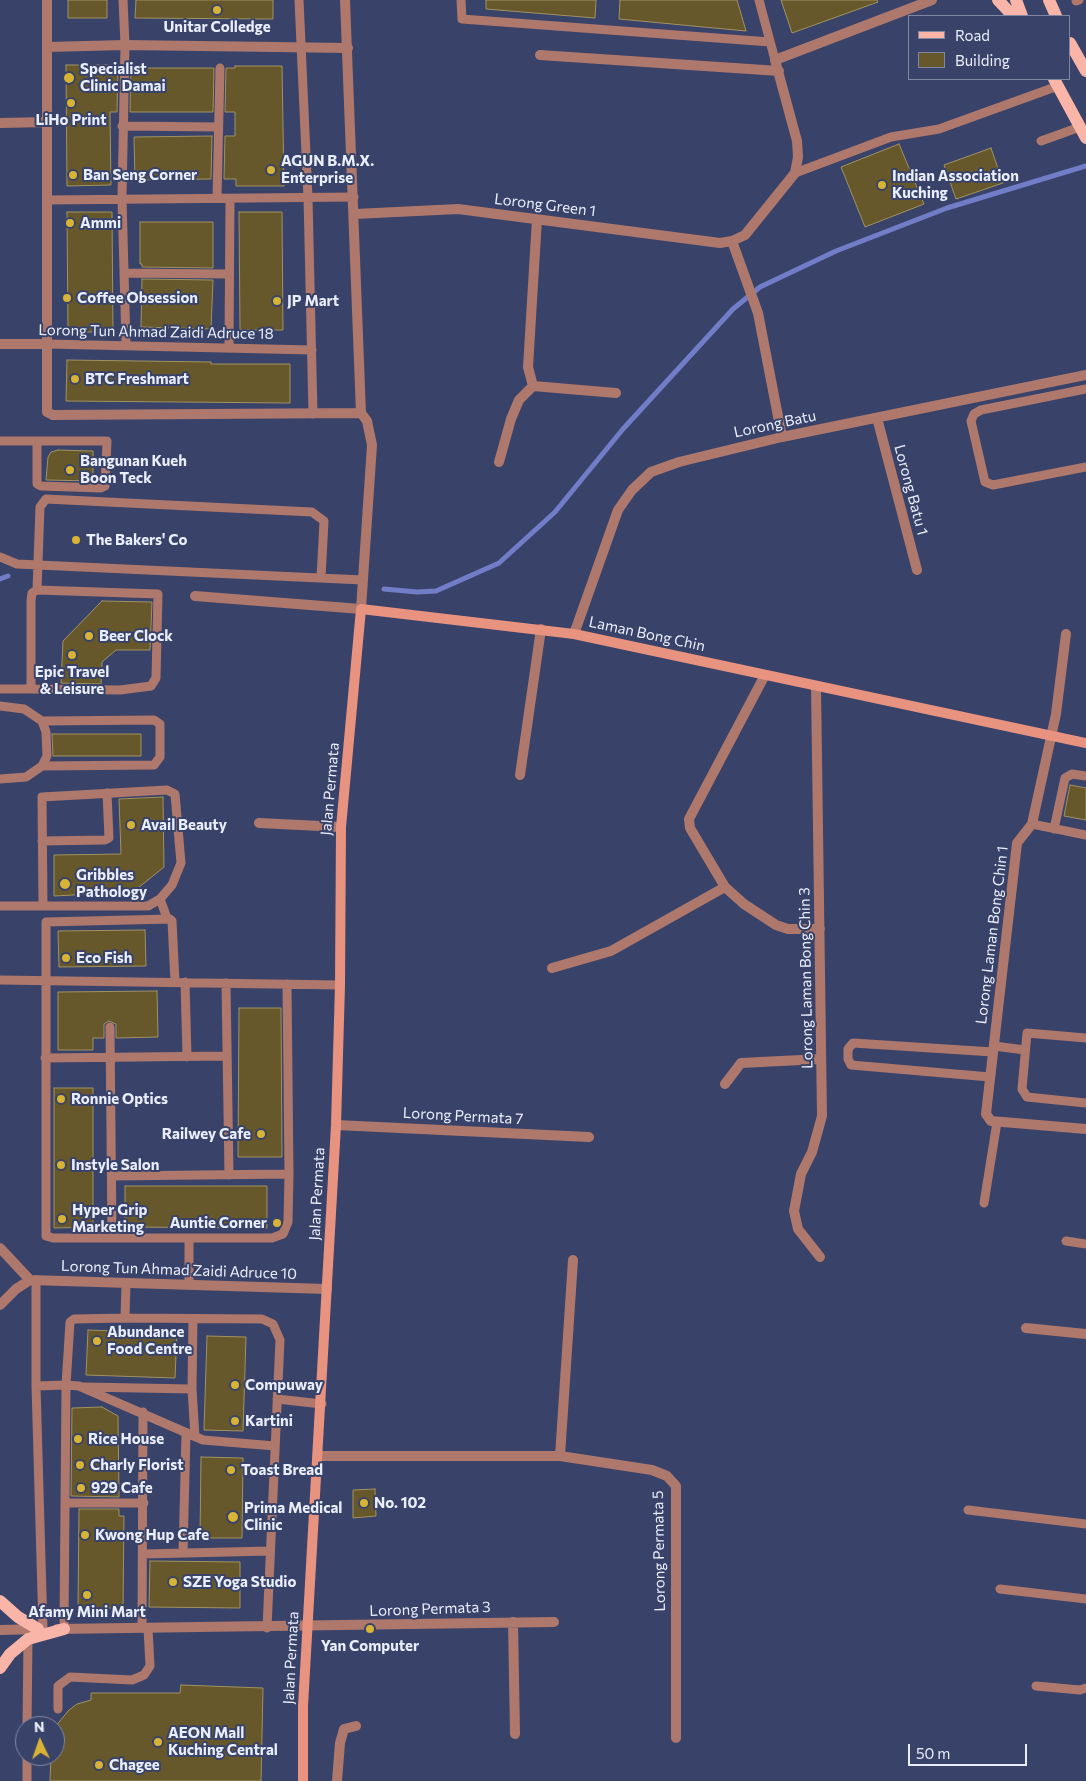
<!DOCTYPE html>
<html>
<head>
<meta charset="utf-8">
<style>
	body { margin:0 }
	#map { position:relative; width:1086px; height:1781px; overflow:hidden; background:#394269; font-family:Commissioner,sans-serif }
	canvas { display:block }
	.legend { position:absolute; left:908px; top:15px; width:162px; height:65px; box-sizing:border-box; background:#394269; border:1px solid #7f87a4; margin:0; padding:6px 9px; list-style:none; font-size:15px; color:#e9eefc }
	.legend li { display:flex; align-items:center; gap:10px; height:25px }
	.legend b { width:25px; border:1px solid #7f87a4 }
	.north { position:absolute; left:15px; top:1716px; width:50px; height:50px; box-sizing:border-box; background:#394269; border:1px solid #7f87a4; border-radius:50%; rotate:357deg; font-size:14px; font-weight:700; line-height:20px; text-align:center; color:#e9eefc }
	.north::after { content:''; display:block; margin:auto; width:18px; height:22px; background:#d8b434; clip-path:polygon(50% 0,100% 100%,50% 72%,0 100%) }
	.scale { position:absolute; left:908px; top:1744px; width:119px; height:22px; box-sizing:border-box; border:2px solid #e9eefc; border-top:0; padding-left:6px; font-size:15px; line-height:18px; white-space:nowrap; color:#e9eefc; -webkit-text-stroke:4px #394269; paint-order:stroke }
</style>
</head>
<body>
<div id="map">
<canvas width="1086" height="1781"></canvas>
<ul class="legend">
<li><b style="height:6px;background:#f9b5a7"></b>Road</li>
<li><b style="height:14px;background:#66582a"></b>Building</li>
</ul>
<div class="north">N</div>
<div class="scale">50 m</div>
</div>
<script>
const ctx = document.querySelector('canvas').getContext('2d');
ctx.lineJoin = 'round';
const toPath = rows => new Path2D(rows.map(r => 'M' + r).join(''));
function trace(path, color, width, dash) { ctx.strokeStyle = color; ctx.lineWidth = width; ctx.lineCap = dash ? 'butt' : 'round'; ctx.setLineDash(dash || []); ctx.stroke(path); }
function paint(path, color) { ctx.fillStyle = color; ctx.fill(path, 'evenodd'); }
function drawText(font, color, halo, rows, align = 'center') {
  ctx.font = font + ' Commissioner,sans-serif'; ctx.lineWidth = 4; ctx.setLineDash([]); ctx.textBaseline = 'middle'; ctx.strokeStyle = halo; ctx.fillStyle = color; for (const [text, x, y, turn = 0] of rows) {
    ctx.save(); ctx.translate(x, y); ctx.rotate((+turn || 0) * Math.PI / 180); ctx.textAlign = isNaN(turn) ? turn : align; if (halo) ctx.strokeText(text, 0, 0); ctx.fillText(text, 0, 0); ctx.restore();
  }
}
trace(toPath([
	[0,579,8,576],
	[384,589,417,592,436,591,499,563,555,512,623,429,733,309,760,287,836,251,947,208,1086,166]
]), '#727dc8', 5);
const building = toPath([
	[68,0,107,0,107,18,68,18,68,0],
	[136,0,273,0,273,19,135,18,136,0],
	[486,0,596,0,595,18,486,9,486,0],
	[620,0,737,0,746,31,619,19,620,0],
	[781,0,877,0,878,2,792,33,781,0],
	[66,65,109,65,109,68,118,68,117,112,110,112,111,185,67,186,66,65],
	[235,66,282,66,284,186,236,186,236,179,224,179,225,136,235,136,235,112,225,112,226,68,235,68,235,66],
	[131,68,214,68,213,112,130,112,131,68],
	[212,136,211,179,135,180,134,137,212,136],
	[899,144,924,204,865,227,841,167,899,144],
	[991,148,1003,183,956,199,944,165,991,148],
	[67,212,112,212,113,332,68,332,67,212],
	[239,212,282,212,283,330,240,330,239,212],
	[140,222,213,222,213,268,142,267,142,264,140,264,140,222],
	[142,279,213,280,211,329,141,327,142,279],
	[67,360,211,362,211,364,290,364,290,403,66,401,67,360],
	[58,450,93,451,93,481,46,480,48,457,51,452,58,450],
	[102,601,152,602,150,650,116,650,102,662,101,684,61,683,63,641,102,601],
	[52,734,141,734,141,756,53,756,52,734],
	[1070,785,1086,788,1086,820,1064,816,1070,785],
	[163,797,164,867,133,892,54,896,54,855,121,854,119,799,163,797],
	[145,930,146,966,59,967,58,931,145,930],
	[157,991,158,1037,116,1038,116,1024,109,1021,104,1024,104,1038,93,1038,93,1050,58,1050,58,992,157,991],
	[239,1008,281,1008,282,1157,238,1157,239,1008],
	[54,1088,93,1088,93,1227,54,1228,54,1088],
	[125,1186,267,1186,267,1228,125,1227,125,1186],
	[88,1330,177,1333,175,1378,86,1375,88,1330],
	[207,1336,246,1337,243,1431,204,1430,207,1336],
	[102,1407,118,1416,119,1497,71,1496,72,1408,102,1407],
	[201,1457,243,1458,242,1538,200,1538,201,1457],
	[375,1489,376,1516,353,1518,353,1490,375,1489],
	[79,1509,119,1509,119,1516,124,1516,123,1608,78,1608,79,1509],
	[150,1561,240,1562,240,1608,149,1607,150,1561],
	[181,1685,263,1688,261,1781,50,1781,51,1756,55,1756,55,1727,69,1710,77,1704,91,1700,91,1693,180,1693,181,1685]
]);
paint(building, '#66582a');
trace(building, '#a19262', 1);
trace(toPath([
	[123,0,125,45,122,198,126,344],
	[299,0,308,198,313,414],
	[461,0,462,19,770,42],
	[759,0,775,60],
	[1076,1,1079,0],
	[122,126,218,127],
	[1041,141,1080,127],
	[795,173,891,137,939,129,1058,86],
	[217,198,220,68],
	[47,200,354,197],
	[124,273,228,274],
	[47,344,312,350],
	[229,348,230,199],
	[1086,389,981,410,974,414,971,421,985,482,993,485,1086,467],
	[0,441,107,441,105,486,101,488,41,486,37,484,37,442],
	[0,557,17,564,363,580],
	[37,590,158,594,156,678,151,686,120,690,31,689,31,601,32,593,37,590],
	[37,590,40,507,46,499,312,512,324,521,321,578],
	[0,689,31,689],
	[0,706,24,709,42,721,46,732,47,756,42,766,26,777,0,779],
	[42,721,154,720,160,724,160,757,154,765,42,766],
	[1032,824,1086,835],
	[1054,829,1065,778,1072,774,1086,776],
	[42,841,105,840,109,838,107,793],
	[160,899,167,918],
	[0,906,148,906,160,899,172,885,181,863,175,794,167,790,42,797,43,906],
	[0,980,340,985],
	[175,982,172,921,170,919,46,922,46,1236,53,1238,272,1238,283,1234,288,1222,289,1174,287,984],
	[185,982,187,1057],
	[226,983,229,1175],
	[110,1027,112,1238],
	[1086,1038,1027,1033,1022,1089,1027,1097,1086,1103],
	[994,1046,1025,1050],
	[45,1058,227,1056],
	[990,1077,851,1065,848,1059,848,1049,853,1043,993,1052],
	[112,1176,289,1174],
	[984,1203,997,1122],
	[189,1238,189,1284],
	[1066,1241,1086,1244],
	[36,1280,36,1386,43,1629],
	[125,1318,126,1283],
	[193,1319,192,1389,195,1437],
	[36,1386,66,1385,64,1629],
	[84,1387,192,1389],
	[277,1399,322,1404],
	[65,1503,144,1503],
	[968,1510,1086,1524],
	[183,1553,186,1433],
	[143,1554,270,1551],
	[1000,1589,1086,1599],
	[142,1628,143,1412],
	[267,1628,280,1340,273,1324,262,1319,125,1318,74,1319,70,1322,66,1385,79,1386,102,1396,203,1440,275,1446],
	[1036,1686,1080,1690,1086,1688],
	[58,1709,58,1686,70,1677,132,1680,144,1675,150,1666,148,1628],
	[27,1726,28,1639],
	[27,1781,27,1756]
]), '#ae786c', 9);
trace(toPath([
	[47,0,47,412,53,415,361,413],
	[47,47,125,45,348,48],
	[540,55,779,71],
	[0,123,48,122],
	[355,214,458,209,720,243,732,241,745,235,795,173,798,157,797,141,775,60,932,0],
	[732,241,758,313,782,437],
	[0,344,47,344],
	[533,386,528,367,537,219],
	[533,386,616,393],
	[877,418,917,570],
	[499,462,511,419,519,400,533,386],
	[195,596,361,609,372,445,367,421,361,413,345,0],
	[574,634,618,510,632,490,651,472,679,462,782,437,1086,375],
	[1066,634,1056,714,1032,824,1017,843,986,1114,991,1121,1086,1129],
	[765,675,689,819,690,828,725,887,744,904,776,925,788,929,820,929],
	[816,686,822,1116,812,1152,801,1174,794,1211,798,1229,820,1257],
	[520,775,541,629],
	[259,823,341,827],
	[552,968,611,951,725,887],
	[725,1084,741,1063,821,1059],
	[336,1125,589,1137],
	[0,1248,30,1280],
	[0,1305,16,1289,30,1280,327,1289],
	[1026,1328,1086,1334],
	[319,1456,560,1456,652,1470,667,1476,676,1486,676,1738],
	[560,1456,573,1260],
	[513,1622,515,1734],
	[57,1629,554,1622],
	[0,1630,40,1629],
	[337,1781,340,1743,344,1729,356,1726]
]), '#ae786c', 10);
trace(toPath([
	[303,1781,303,1706,336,1125,340,985,341,827,361,609,574,634,1086,743]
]), '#e89280', 10);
trace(toPath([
	[998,0,1013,16],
	[1016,0,1022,16],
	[1049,0,1056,16],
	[1070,43,1086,71],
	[1054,79,1086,138],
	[0,1601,18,1617,38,1629],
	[0,1668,10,1654,28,1639,64,1629]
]), '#f9b5a7', 12);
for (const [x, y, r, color] of [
	[217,10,5,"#d8b434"],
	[69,78,6,"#d8b434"],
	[71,103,5,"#d8b434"],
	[271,170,5,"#d8b434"],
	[73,175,5,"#d8b434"],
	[882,185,5,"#d8b434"],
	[70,223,5,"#d8b434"],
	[67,298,5,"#d8b434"],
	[277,301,5,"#d8b434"],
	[75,379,5,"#d8b434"],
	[70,470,5,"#d8b434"],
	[76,540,5,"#d8b434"],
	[89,636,5,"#d8b434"],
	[72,655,5,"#d8b434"],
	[131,825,5,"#d8b434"],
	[65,884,6,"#d8b434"],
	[66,958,5,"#d8b434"],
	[61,1099,5,"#d8b434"],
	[261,1134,5,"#d8b434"],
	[61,1165,5,"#d8b434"],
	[62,1219,5,"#d8b434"],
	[277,1223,5,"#d8b434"],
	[97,1341,5,"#d8b434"],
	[235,1385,5,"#d8b434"],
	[235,1421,5,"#d8b434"],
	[78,1439,5,"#d8b434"],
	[80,1465,5,"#d8b434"],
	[231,1470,5,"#d8b434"],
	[81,1488,5,"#d8b434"],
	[364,1503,5,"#d8b434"],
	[233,1517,6,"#d8b434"],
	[85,1535,5,"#d8b434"],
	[173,1582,5,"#d8b434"],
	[87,1595,5,"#d8b434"],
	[370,1629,5,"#d8b434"],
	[158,1742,5,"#d8b434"],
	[99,1765,5,"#d8b434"]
]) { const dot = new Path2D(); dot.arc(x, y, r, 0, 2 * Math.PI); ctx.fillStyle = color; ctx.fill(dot); trace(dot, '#394269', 2); }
drawText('bold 15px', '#e9eefc', '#394269', [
	["Unitar Colledge",217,27,"center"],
	["Specialist",80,69],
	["Clinic Damai",80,86],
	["LiHo Print",71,120,"center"],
	["AGUN B.M.X.",281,161],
	["Enterprise",281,178],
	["Ban Seng Corner",83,175],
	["Indian Association",892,176],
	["Kuching",892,193],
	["Ammi",80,223],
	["Coffee Obsession",77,298],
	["JP Mart",287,301],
	["BTC Freshmart",85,379],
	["Bangunan Kueh",80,461],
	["Boon Teck",80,478],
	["The Bakers' Co",86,540],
	["Beer Clock",99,636],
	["Epic Travel",72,672,"center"],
	["& Leisure",72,689,"center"],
	["Avail Beauty",141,825],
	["Gribbles",76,875],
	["Pathology",76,892],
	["Eco Fish",76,958],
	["Ronnie Optics",71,1099],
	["Railwey Cafe",251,1134,"right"],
	["Instyle Salon",71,1165],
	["Hyper Grip",72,1210],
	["Marketing",72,1227],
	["Auntie Corner",267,1223,"right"],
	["Abundance",107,1332],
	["Food Centre",107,1349],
	["Compuway",245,1385],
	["Kartini",245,1421],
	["Rice House",88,1439],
	["Charly Florist",90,1465],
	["Toast Bread",241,1470],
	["929 Cafe",91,1488],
	["No. 102",374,1503],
	["Prima Medical",244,1508],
	["Clinic",244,1525],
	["Kwong Hup Cafe",95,1535],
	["SZE Yoga Studio",183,1582],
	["Afamy Mini Mart",87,1612,"center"],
	["Yan Computer",370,1646,"center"],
	["AEON Mall",168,1733],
	["Kuching Central",168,1750],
	["Chagee",109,1765]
], 'left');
drawText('15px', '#e9eefc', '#394269', [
	["Lorong Green 1",545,205,7],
	["Lorong Tun Ahmad Zaidi Adruce 18",156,332,1],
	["Lorong Batu",775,424,-12],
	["Lorong Batu 1",911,490,75],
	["Laman Bong Chin",647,634,12],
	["Jalan Permata",330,789,-85],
	["Lorong Laman Bong Chin 1",992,935,-83],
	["Lorong Laman Bong Chin 3",806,978,-91],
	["Lorong Permata 7",463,1116,3],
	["Jalan Permata",317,1194,-87],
	["Lorong Tun Ahmad Zaidi Adruce 10",179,1270,2],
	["Lorong Permata 5",659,1551,-91],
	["Lorong Permata 3",430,1609,-2],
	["Jalan Permata",291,1658,-87]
]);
</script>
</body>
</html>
